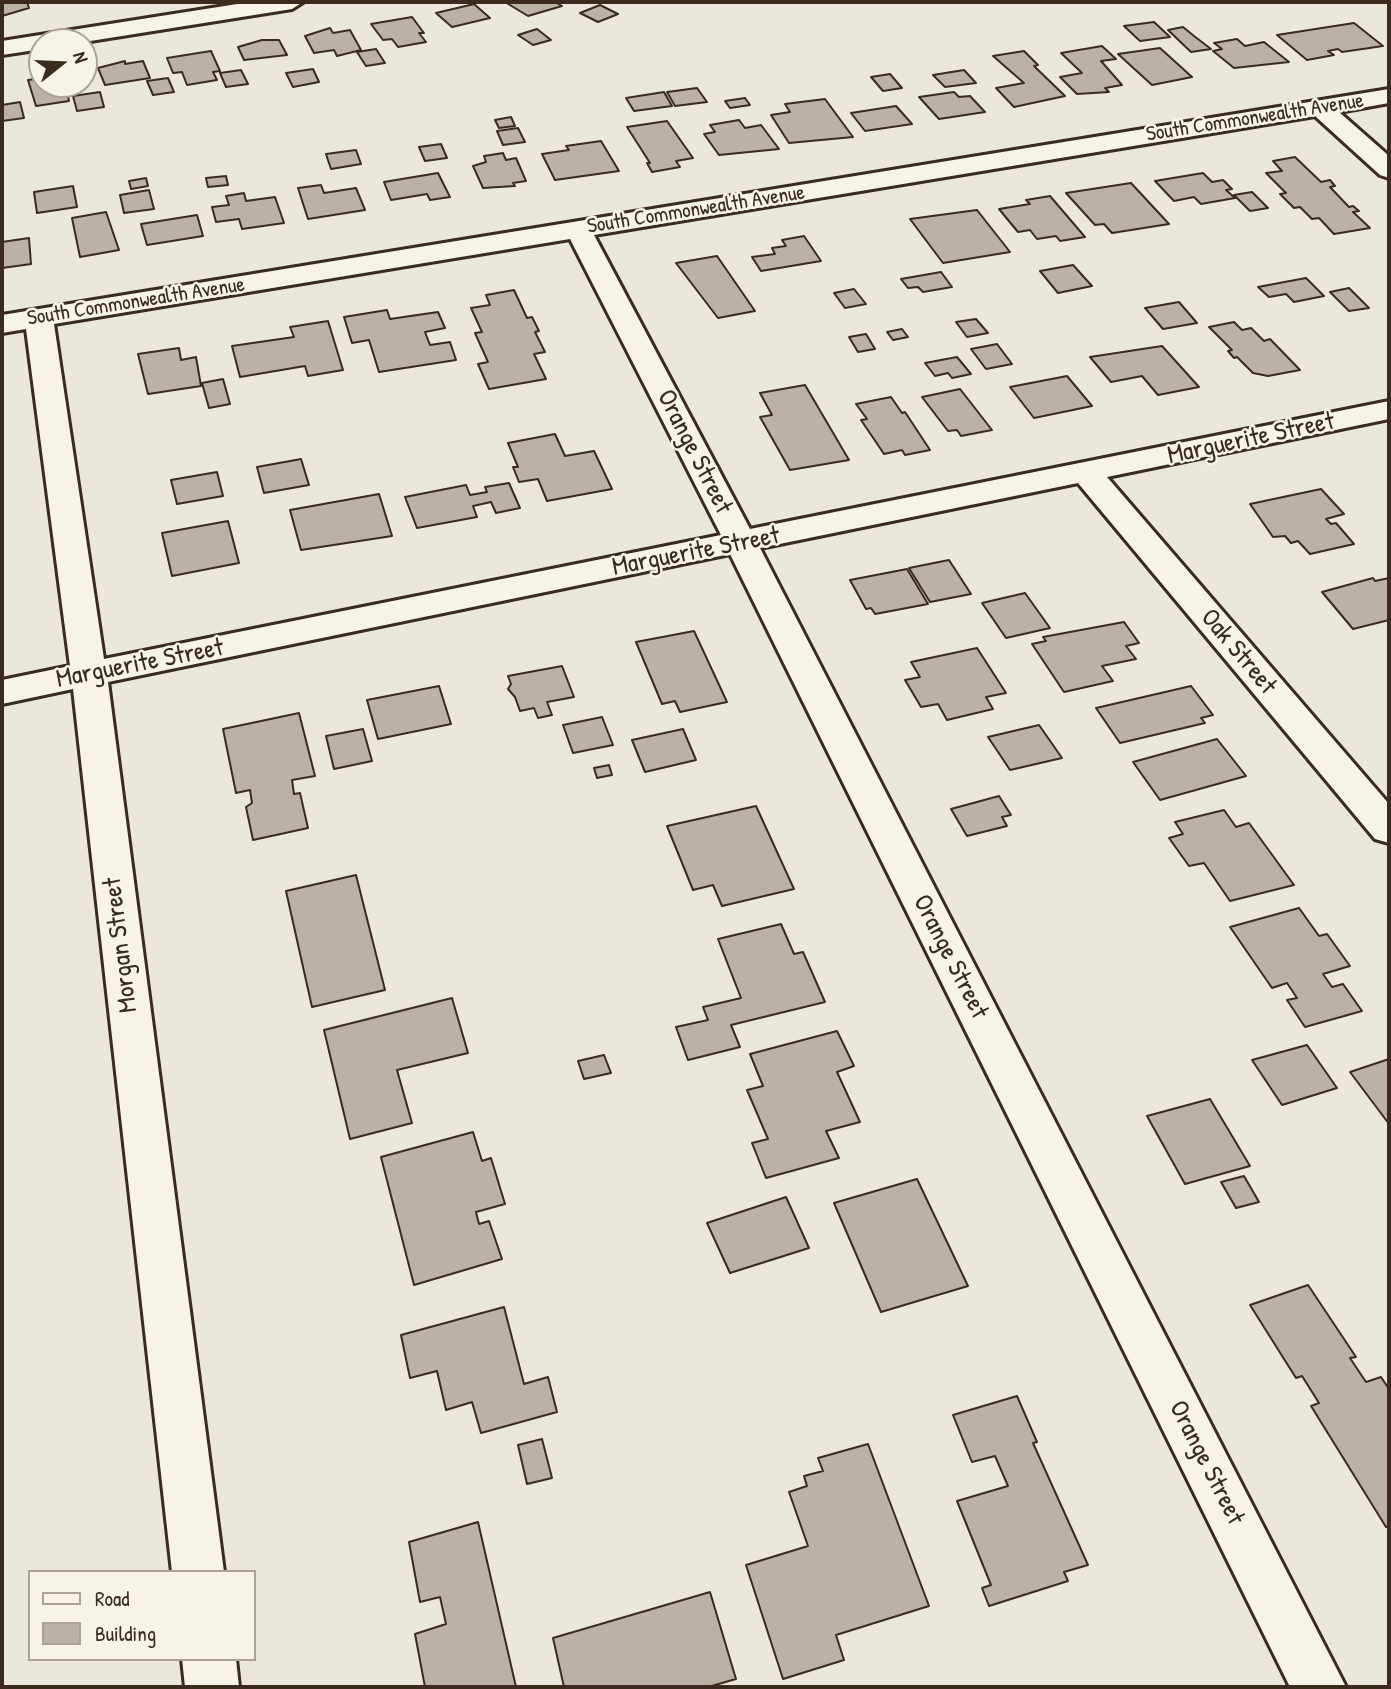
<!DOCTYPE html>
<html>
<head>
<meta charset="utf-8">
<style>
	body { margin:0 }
	#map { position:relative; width:1391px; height:1689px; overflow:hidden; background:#ece7dc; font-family:"Patrick Hand",sans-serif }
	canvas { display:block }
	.frame { position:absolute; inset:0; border:4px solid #3b2a1e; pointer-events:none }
	.legend { position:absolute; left:28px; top:1570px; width:228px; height:91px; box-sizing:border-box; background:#f7f3e8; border:2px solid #aca397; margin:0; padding:9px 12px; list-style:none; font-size:21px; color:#3b2a1e }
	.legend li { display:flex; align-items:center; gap:14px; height:35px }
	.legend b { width:35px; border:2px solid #aca397 }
	.north { position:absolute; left:28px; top:28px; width:70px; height:70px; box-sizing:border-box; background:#f7f3e8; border:2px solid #aca397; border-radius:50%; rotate:72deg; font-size:19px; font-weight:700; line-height:28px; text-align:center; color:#3b2a1e }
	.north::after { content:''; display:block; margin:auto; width:24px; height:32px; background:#3b2a1e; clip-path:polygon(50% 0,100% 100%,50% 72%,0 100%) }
</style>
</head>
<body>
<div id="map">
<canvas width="1391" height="1689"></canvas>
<div class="frame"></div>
<ul class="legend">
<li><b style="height:9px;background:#f7f3e8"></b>Road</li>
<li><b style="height:19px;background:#bab2a7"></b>Building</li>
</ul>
<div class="north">N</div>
</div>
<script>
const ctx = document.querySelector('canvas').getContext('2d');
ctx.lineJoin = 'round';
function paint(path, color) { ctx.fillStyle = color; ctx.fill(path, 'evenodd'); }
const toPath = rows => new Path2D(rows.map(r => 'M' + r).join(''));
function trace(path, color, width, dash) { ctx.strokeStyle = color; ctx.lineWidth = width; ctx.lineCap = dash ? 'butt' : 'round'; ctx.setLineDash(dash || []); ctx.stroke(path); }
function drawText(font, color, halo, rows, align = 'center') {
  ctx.font = font + ' "Patrick Hand",sans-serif'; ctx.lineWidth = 5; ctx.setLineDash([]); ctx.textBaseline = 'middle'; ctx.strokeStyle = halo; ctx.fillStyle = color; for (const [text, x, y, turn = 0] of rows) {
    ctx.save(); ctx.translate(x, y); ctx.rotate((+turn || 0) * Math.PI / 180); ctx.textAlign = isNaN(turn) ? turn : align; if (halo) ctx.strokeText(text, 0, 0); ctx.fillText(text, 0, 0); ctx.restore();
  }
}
const building = toPath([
	[2,2,27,2,29,8,2,16,2,2],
	[505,2,555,2,562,6,528,16,505,2],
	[474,4,490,18,452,27,436,13,474,4],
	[600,5,618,14,598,22,580,13,600,5],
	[412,17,424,33,419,33,426,42,398,47,392,39,383,40,371,24,412,17],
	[1154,22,1170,37,1140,41,1124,26,1154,22],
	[1354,23,1383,46,1342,52,1338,49,1328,51,1334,55,1307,60,1277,35,1354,23],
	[1183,27,1194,36,1211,49,1191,52,1168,30,1183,27],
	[330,28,333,33,350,30,361,50,337,56,334,50,314,53,305,36,330,28],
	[537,29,551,40,533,45,518,35,537,29],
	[1237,39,1245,46,1264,42,1289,62,1234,68,1213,51,1222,49,1214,43,1237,39],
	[262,40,279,40,287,55,244,60,238,47,262,40],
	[1102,46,1116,59,1101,61,1122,85,1105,88,1109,92,1077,94,1060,77,1082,73,1061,53,1102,46],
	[1160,48,1192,77,1152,85,1118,54,1160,48],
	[376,49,385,63,366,66,357,52,376,49],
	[211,51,220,71,213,72,217,80,187,85,182,72,173,73,167,58,211,51],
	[1024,51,1038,65,1034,66,1065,96,1014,107,996,88,1024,83,993,56,1024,51],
	[125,61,125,64,143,61,150,78,105,85,98,68,125,61],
	[313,69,319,82,293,87,286,73,313,69],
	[241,70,248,84,226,87,220,73,241,70],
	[964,70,976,83,945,87,933,75,964,70],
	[890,74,902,88,883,91,871,77,890,74],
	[42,78,42,84,74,84,78,95,68,96,69,101,36,106,28,80,42,78],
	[168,78,174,92,153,95,147,81,168,78],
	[697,88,707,102,675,106,667,92,697,88],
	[100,92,104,107,77,111,73,96,100,92],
	[664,92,672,106,634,111,626,98,664,92],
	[954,92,959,97,970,96,985,112,939,119,919,97,954,92],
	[745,98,750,105,730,108,725,101,745,98],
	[825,99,853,137,789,143,771,115,790,112,785,104,825,99],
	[20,102,24,118,2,121,2,105,20,102],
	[896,106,912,124,865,131,851,113,896,106],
	[511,117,515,126,499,128,495,120,511,117],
	[739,120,745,128,761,125,779,149,719,155,704,134,715,132,710,125,739,120],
	[667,121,693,158,676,161,680,167,652,172,647,163,650,163,627,127,667,121],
	[518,128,525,142,503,145,497,131,518,128],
	[601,141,619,171,555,180,542,154,569,150,566,146,601,141],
	[441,144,447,158,425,161,419,147,441,144],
	[356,150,361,164,331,169,326,154,356,150],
	[503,153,506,160,516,158,526,181,513,183,515,186,483,188,473,166,486,162,484,156,503,153],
	[1295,157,1321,182,1330,180,1335,186,1330,187,1349,207,1353,206,1359,211,1353,212,1370,228,1334,234,1319,218,1312,219,1300,207,1294,208,1280,194,1286,193,1266,173,1282,171,1273,161,1295,157],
	[438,173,450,197,430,200,427,194,391,200,384,182,438,173],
	[1203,173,1212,182,1223,180,1232,189,1226,190,1235,198,1201,204,1194,197,1174,201,1155,181,1203,173],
	[226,176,228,185,208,187,206,178,226,176],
	[146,178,148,186,131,189,129,181,146,178],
	[1131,183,1169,224,1112,233,1104,224,1095,225,1066,193,1131,183],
	[321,185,324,193,356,188,365,210,308,219,298,188,321,185],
	[73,186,77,207,37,213,34,192,73,186],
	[149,190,154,209,124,213,120,195,149,190],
	[1252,192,1268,208,1250,211,1234,195,1252,192],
	[244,193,246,201,275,197,284,223,242,229,239,219,216,222,212,207,229,205,226,196,244,193],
	[1050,196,1085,237,1060,241,1056,236,1037,239,1030,230,1018,232,999,209,1030,204,1026,200,1050,196],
	[977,210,1010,252,943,263,910,219,977,210],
	[106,212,119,250,80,257,72,218,106,212],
	[197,215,203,236,147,245,141,224,197,215],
	[804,236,821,261,761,271,752,257,775,254,772,248,786,246,782,240,804,236],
	[29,238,31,264,2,268,2,242,29,238],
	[717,256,755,311,718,318,676,263,717,256],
	[1073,265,1092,286,1058,293,1040,271,1073,265],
	[941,272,952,287,923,292,918,287,908,288,901,279,941,272],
	[1306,278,1324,296,1294,302,1286,294,1269,297,1258,287,1306,278],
	[1349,288,1369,308,1349,311,1330,292,1349,288],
	[854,289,866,304,845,308,834,293,854,289],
	[514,290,527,318,532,317,539,331,535,332,545,352,534,354,546,379,489,389,478,364,488,362,475,333,482,332,471,308,490,305,486,295,514,290],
	[1179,302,1197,323,1163,329,1145,308,1179,302],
	[387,310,390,319,438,312,445,328,425,332,430,345,450,342,456,360,379,372,369,340,352,343,344,317,387,310],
	[976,319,988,333,967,337,956,322,976,319],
	[328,321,343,370,308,376,305,366,240,377,232,346,294,337,290,327,328,321],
	[1234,322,1242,330,1251,328,1264,341,1270,339,1300,370,1268,376,1253,373,1237,357,1234,358,1228,351,1232,350,1209,327,1234,322],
	[902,329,908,337,893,340,887,332,902,329],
	[866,334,875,349,858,352,849,337,866,334],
	[997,344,1012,364,986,369,971,349,997,344],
	[1162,346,1199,387,1158,395,1142,376,1111,382,1090,357,1162,346],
	[179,348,181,360,196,357,201,386,148,394,138,354,179,348],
	[957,357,971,374,952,378,948,373,935,376,925,363,957,357],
	[1067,376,1092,406,1034,418,1010,387,1067,376],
	[223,379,230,404,209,408,202,383,223,379],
	[805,385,849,460,790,470,760,417,772,415,760,393,805,385],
	[960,389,992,430,961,436,957,430,948,431,922,397,960,389],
	[891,397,902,413,905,412,930,450,905,455,902,450,884,454,861,420,867,419,856,404,891,397],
	[555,434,565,456,594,451,612,489,547,501,538,479,519,482,513,467,518,467,508,443,555,434],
	[301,459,309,485,264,493,257,467,301,459],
	[217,472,223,496,177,504,171,480,217,472],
	[509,483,520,508,496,513,491,502,473,506,477,517,417,528,405,497,466,485,470,495,487,492,485,487,509,483],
	[1321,489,1344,514,1326,519,1331,524,1336,523,1354,544,1310,554,1298,541,1291,543,1285,536,1273,537,1250,504,1321,489],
	[379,494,392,536,301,550,290,510,379,494],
	[228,521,239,563,172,576,162,533,228,521],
	[949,560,971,594,930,602,909,568,949,560],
	[907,569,928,604,875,614,871,608,866,609,850,580,907,569],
	[1373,578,1375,581,1389,578,1389,620,1353,629,1322,592,1373,578],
	[1025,593,1050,628,1006,638,982,603,1025,593],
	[1124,622,1139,643,1126,646,1136,659,1102,666,1113,681,1064,692,1032,644,1046,641,1043,637,1124,622],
	[694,631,727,702,680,712,675,701,662,704,636,642,694,631],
	[977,648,1006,693,986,697,993,709,947,720,938,704,921,707,905,680,920,677,911,662,977,648],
	[562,666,574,697,547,702,552,715,538,718,534,708,520,711,515,697,508,689,511,684,508,676,562,666],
	[439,686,451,724,378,739,367,700,439,686],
	[1191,686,1213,715,1201,718,1205,723,1120,743,1096,708,1191,686],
	[299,713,315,776,292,780,294,794,300,793,308,828,253,840,246,807,252,803,250,790,236,793,223,729,299,713],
	[602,717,613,745,573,753,563,725,602,717],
	[1039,725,1062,758,1010,770,988,737,1039,725],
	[363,729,372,761,334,769,326,736,363,729],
	[683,729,696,760,645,772,632,740,683,729],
	[1217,739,1246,776,1160,800,1133,762,1217,739],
	[609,765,612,775,597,778,594,768,609,765],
	[999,796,1011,815,1002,817,1007,826,967,836,951,809,999,796],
	[756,806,794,889,722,906,713,885,693,890,667,826,756,806],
	[1224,810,1236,827,1249,823,1294,885,1230,901,1204,863,1189,866,1169,838,1183,834,1175,822,1224,810],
	[356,875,385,990,312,1007,286,891,356,875],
	[1299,908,1319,936,1327,934,1350,966,1323,974,1332,987,1343,984,1362,1011,1305,1027,1287,1000,1297,998,1287,983,1272,988,1230,927,1299,908],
	[781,924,794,954,803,952,825,1002,731,1025,740,1047,688,1060,676,1027,708,1020,703,1007,741,998,718,939,781,924],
	[452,998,468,1053,397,1070,412,1123,350,1139,324,1030,452,998],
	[837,1031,854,1066,837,1072,860,1122,826,1131,839,1158,766,1178,752,1143,768,1139,747,1090,763,1086,750,1054,837,1031],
	[1307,1045,1337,1088,1282,1105,1252,1060,1307,1045],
	[604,1055,611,1073,584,1079,578,1061,604,1055],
	[1389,1059,1389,1124,1350,1072,1389,1059],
	[1210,1099,1250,1166,1185,1184,1147,1116,1210,1099],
	[473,1132,482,1161,491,1158,505,1204,476,1212,479,1224,489,1221,502,1259,414,1285,381,1157,473,1132],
	[1244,1176,1259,1202,1236,1208,1221,1182,1244,1176],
	[917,1179,968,1286,881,1312,834,1203,917,1179],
	[786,1197,809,1248,730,1273,707,1223,786,1197],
	[1308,1285,1356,1357,1350,1358,1366,1382,1381,1377,1389,1389,1389,1526,1386,1527,1311,1406,1319,1403,1302,1376,1296,1378,1250,1305,1308,1285],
	[504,1307,524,1384,548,1377,557,1412,481,1433,472,1402,446,1410,437,1371,410,1378,401,1335,504,1307],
	[1017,1396,1037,1442,1033,1443,1088,1565,1064,1572,1068,1581,989,1606,982,1588,991,1585,957,1501,1008,1486,995,1456,972,1462,953,1415,1017,1396],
	[542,1439,552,1478,527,1484,518,1445,542,1439],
	[868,1444,929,1606,836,1635,844,1660,783,1679,746,1565,808,1546,789,1492,807,1486,804,1476,823,1471,818,1458,868,1444],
	[478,1522,516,1687,425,1687,415,1634,446,1624,440,1597,420,1602,409,1542,478,1522],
	[710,1592,736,1679,708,1687,564,1687,553,1638,710,1592]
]);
paint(building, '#bab2a7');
trace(building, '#3b2a1e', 2);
const street = toPath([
	[250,2,303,2,292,9,84,42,42,42,42,49,2,55,2,41,250,2],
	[1389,89,1389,103,1339,112,1389,156,1389,178,1380,175,1315,116,594,235,750,529,1389,401,1389,419,1107,477,1389,804,1389,843,1375,839,1078,483,760,548,1346,1687,1290,1687,730,554,108,682,224,1572,172,1572,73,689,2,704,2,680,70,666,26,329,2,333,2,315,1389,89],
	[570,239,721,535,104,659,54,324,570,239],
	[182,1659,236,1659,239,1687,185,1687,182,1659]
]);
trace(street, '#3b2a1e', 6);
paint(street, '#f7f3e8');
drawText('21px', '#3b2a1e', '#f7f3e8', [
	["South Commonwealth Avenue",1255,118,-9],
	["South Commonwealth Avenue",696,210,-9],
	["South Commonwealth Avenue",136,302,-9]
]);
drawText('26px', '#3b2a1e', '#f7f3e8', [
	["Marguerite Street",1251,439,-12],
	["Orange Street",694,452,63],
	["Marguerite Street",696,552,-11],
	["Oak Street",1238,652,50],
	["Marguerite Street",140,664,-11],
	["Morgan Street",121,945,-97],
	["Orange Street",950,957,63],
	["Orange Street",1206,1463,63]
]);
</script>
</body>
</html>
